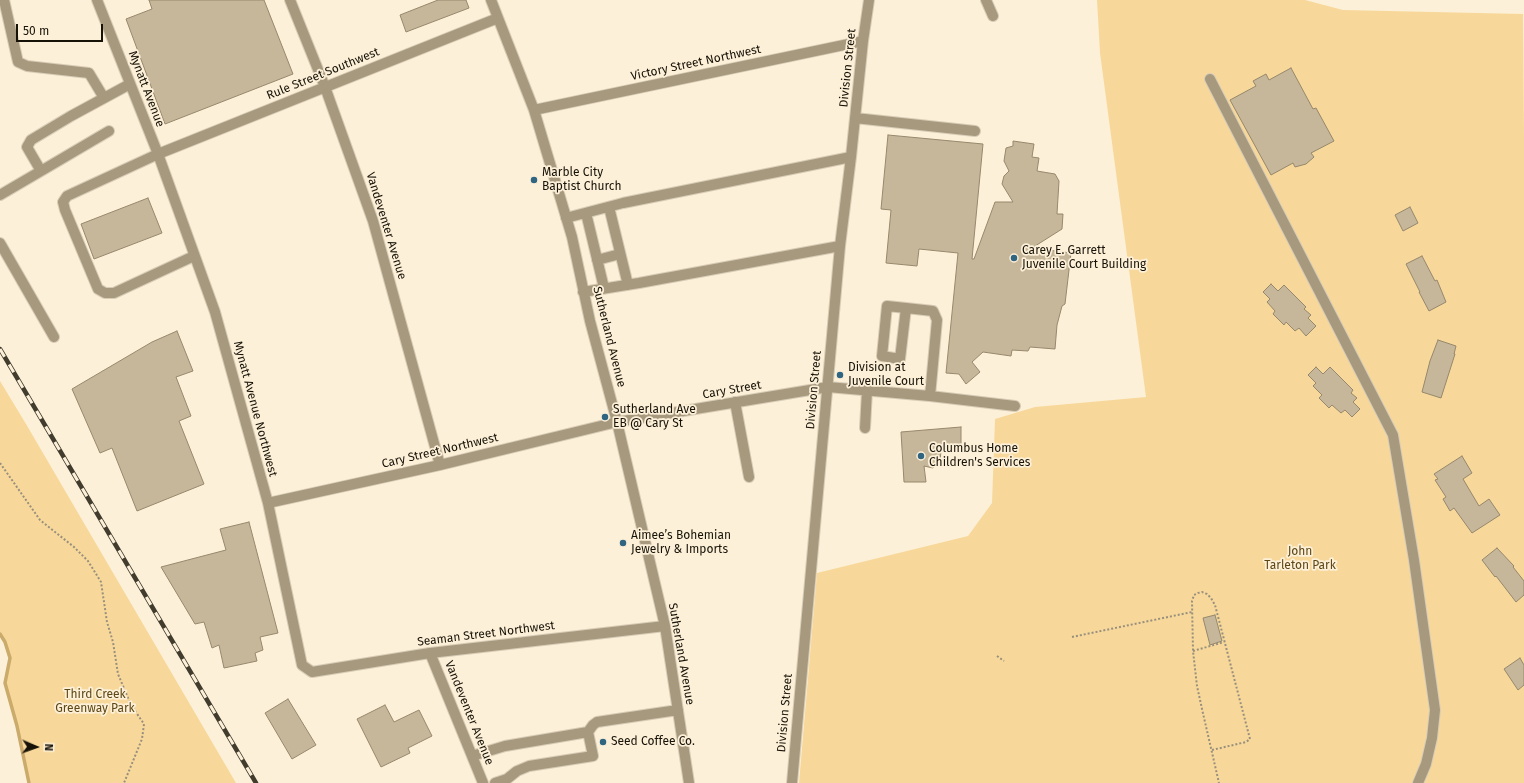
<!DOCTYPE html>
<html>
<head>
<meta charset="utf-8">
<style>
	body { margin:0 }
	#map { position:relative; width:1524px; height:783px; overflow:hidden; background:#fdf0d8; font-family:"Fira Sans",sans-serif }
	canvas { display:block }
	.north { position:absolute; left:16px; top:727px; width:40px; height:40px; -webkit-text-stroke:3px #fdf0d8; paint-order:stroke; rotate:92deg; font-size:11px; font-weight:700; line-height:16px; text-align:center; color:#171207 }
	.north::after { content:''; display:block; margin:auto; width:14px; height:18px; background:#171207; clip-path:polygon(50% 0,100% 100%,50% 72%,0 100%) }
	.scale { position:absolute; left:16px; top:24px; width:87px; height:18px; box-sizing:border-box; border:2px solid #171207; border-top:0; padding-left:5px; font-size:12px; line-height:14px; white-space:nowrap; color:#171207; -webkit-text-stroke:3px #fdf0d8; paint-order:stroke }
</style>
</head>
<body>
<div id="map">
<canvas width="1524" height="783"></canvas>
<div class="north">N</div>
<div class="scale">50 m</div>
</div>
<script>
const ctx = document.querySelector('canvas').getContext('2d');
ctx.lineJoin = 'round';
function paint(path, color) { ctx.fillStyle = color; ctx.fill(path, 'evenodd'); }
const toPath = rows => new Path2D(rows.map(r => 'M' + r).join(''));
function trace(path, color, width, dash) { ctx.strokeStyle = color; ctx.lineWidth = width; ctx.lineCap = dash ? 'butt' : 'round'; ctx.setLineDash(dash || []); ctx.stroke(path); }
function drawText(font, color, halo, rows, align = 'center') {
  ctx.font = font + ' "Fira Sans",sans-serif'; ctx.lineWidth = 3.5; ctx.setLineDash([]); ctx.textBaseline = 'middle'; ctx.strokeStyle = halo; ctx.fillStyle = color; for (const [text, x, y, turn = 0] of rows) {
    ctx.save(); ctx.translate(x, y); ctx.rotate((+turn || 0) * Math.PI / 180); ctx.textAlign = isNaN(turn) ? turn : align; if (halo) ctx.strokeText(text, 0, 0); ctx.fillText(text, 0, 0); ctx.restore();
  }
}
paint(toPath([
	[1097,0,1305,0,1343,10,1523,14,1524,139,1524,783,799,783,817,573,968,536,992,503,995,419,1035,407,1146,397,1100,53],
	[0,381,26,424,236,783,29,783,17,726,5,683,10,658,5,642,0,634]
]), '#f7d89a');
trace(toPath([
	[0,634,5,642,10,658,5,683,17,726,29,783]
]), '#cbab6b', 3.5);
const building = toPath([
	[149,0,264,0,293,74,165,124,126,19,152,9,149,0],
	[438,0,466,0,469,8,406,32,400,15,438,0],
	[1291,68,1313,109,1316,108,1334,141,1311,153,1314,157,1306,164,1295,167,1293,163,1271,175,1230,100,1256,86,1253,81,1266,74,1269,80,1291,68],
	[888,135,983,144,972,259,974,259,995,202,1013,202,1002,184,1004,176,1009,171,1004,161,1006,148,1013,146,1013,141,1034,144,1032,157,1039,158,1037,171,1055,174,1059,181,1057,214,1063,214,1062,229,1032,248,1071,253,1065,304,1062,306,1057,325,1055,349,1030,347,1028,351,1012,350,1011,356,983,352,972,362,980,372,966,384,959,374,946,373,958,253,919,249,917,266,886,263,891,210,881,209,888,135],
	[148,198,162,233,94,259,81,224,148,198],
	[1410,207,1418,223,1403,231,1395,215,1410,207],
	[1422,256,1435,281,1437,280,1446,302,1429,311,1419,292,1420,292,1406,264,1422,256],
	[1271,284,1278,291,1284,285,1306,307,1304,309,1311,315,1308,318,1316,326,1306,336,1299,328,1295,331,1286,322,1284,325,1273,314,1275,311,1267,302,1270,299,1263,292,1271,284],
	[177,331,193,371,176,377,191,416,179,421,204,484,137,511,112,448,100,453,72,389,152,342,177,331],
	[1438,340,1456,346,1454,354,1455,354,1441,398,1422,392,1430,361,1438,340],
	[1316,367,1323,374,1330,367,1353,390,1351,393,1357,398,1353,402,1360,409,1352,417,1345,410,1341,413,1332,405,1329,408,1319,398,1322,395,1313,386,1316,383,1308,375,1316,367],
	[961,427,961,450,941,451,940,461,933,468,924,466,926,482,904,482,901,432,961,427],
	[1462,456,1472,473,1463,479,1479,506,1489,499,1500,515,1472,533,1454,508,1450,511,1443,499,1446,497,1435,480,1438,479,1434,474,1462,456],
	[249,522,278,633,260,637,263,650,255,653,257,661,224,668,219,645,212,648,204,622,195,624,161,567,226,550,220,529,249,522],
	[1497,548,1514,566,1513,567,1524,581,1524,595,1516,602,1496,576,1495,577,1482,560,1497,548],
	[1215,615,1222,641,1210,645,1203,618,1215,615],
	[1520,658,1524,665,1524,685,1518,690,1504,669,1520,658],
	[288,699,316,745,292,759,265,713,288,699],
	[385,705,394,722,419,710,432,736,408,748,410,753,381,767,357,719,385,705]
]);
paint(building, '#c6b79a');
trace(building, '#96886c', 1);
const minor = toPath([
	[4,0,18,62,27,66,89,73,104,98],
	[97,0,158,154,215,312,268,503,302,665,312,672,430,653,665,626],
	[290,0,325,87,373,221,440,465],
	[491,0,534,110,572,237,590,321,617,422,665,626,689,783],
	[986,0,993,16],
	[1210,79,1393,435,1414,560,1435,710,1432,738,1426,764,1418,783],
	[534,110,863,41],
	[855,118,975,131],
	[109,131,41,171,27,147,31,140,71,116,130,84],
	[0,195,41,171],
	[609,207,628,285],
	[586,213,604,288],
	[566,218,623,203,851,157],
	[0,243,54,337],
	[194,256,114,293,105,293,98,289,65,210,63,202,67,196,158,154,498,18],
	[597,260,620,254],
	[583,292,639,283,840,246],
	[906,308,887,306,882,356,900,359,906,308,933,311,937,320,930,396],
	[735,402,749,477],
	[865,428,867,391],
	[268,503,440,465,617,422,828,387,930,396,1015,406],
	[430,653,483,783],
	[588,732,593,725,597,722,678,710],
	[472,756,505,746,588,732,593,756,529,766,517,771,507,779,495,783],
	[792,783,840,246,851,157,863,41,869,0]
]);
trace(minor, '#d8ccb7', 12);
trace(toPath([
	[0,463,40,520,74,547,88,561,101,582,107,622,113,642,118,674,131,705,144,724,142,739,124,783],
	[1072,637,1192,612],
	[1193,651,1224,642],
	[997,656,1004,661],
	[1212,750,1246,742,1250,739,1215,605,1211,598,1207,594,1202,592,1198,593,1194,595,1192,601,1193,651,1197,686,1202,709,1219,783]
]), '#988f7d', 2, [2, 2]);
trace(minor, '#a6997e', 10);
const rail = toPath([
	[0,349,256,783]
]);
trace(rail, '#423c2e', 4.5);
trace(rail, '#fdf0d8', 3, [9]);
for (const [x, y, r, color] of [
	[534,180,4,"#306581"],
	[1014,258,4,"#306581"],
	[840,375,4,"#306581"],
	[605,417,4,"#306581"],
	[921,456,4,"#306581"],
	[623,543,4,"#306581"],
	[603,742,4,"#306581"]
]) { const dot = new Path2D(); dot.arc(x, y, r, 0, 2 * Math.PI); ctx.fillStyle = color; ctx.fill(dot); trace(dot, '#fdf0d8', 1.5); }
drawText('12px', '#171207', '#fdf0d8', [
	["Victory Street Northwest",696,63,-12],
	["Division Street",848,68,-84],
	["Rule Street Southwest",323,74,-22],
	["Mynatt Avenue",146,89,69],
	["Vandeventer Avenue",386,226,73],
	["Sutherland Avenue",609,337,76],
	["Cary Street",732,390,-10],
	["Division Street",814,390,-85],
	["Mynatt Avenue Northwest",255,409,75],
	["Cary Street Northwest",440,451,-13],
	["Seaman Street Northwest",486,634,-7],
	["Sutherland Avenue",681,654,80],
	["Vandeventer Avenue",469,713,68],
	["Division Street",785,713,-85]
]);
drawText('12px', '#171207', '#fdf0d8', [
	["Marble City",542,173],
	["Baptist Church",542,187],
	["Carey E. Garrett",1022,251],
	["Juvenile Court Building",1022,265],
	["Division at",848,368],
	["Juvenile Court",848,382],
	["Sutherland Ave",613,410],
	["EB @ Cary St",613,424],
	["Columbus Home",929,449],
	["Children's Services",929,463],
	["Aimee’s Bohemian",631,536],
	["Jewelry & Imports",631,550],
	["Seed Coffee Co.",611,742]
], 'left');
drawText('12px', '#5e4716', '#fdf0d8', [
	["John",1300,552],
	["Tarleton Park",1300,566],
	["Third Creek",95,695],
	["Greenway Park",95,709]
]);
</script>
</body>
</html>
